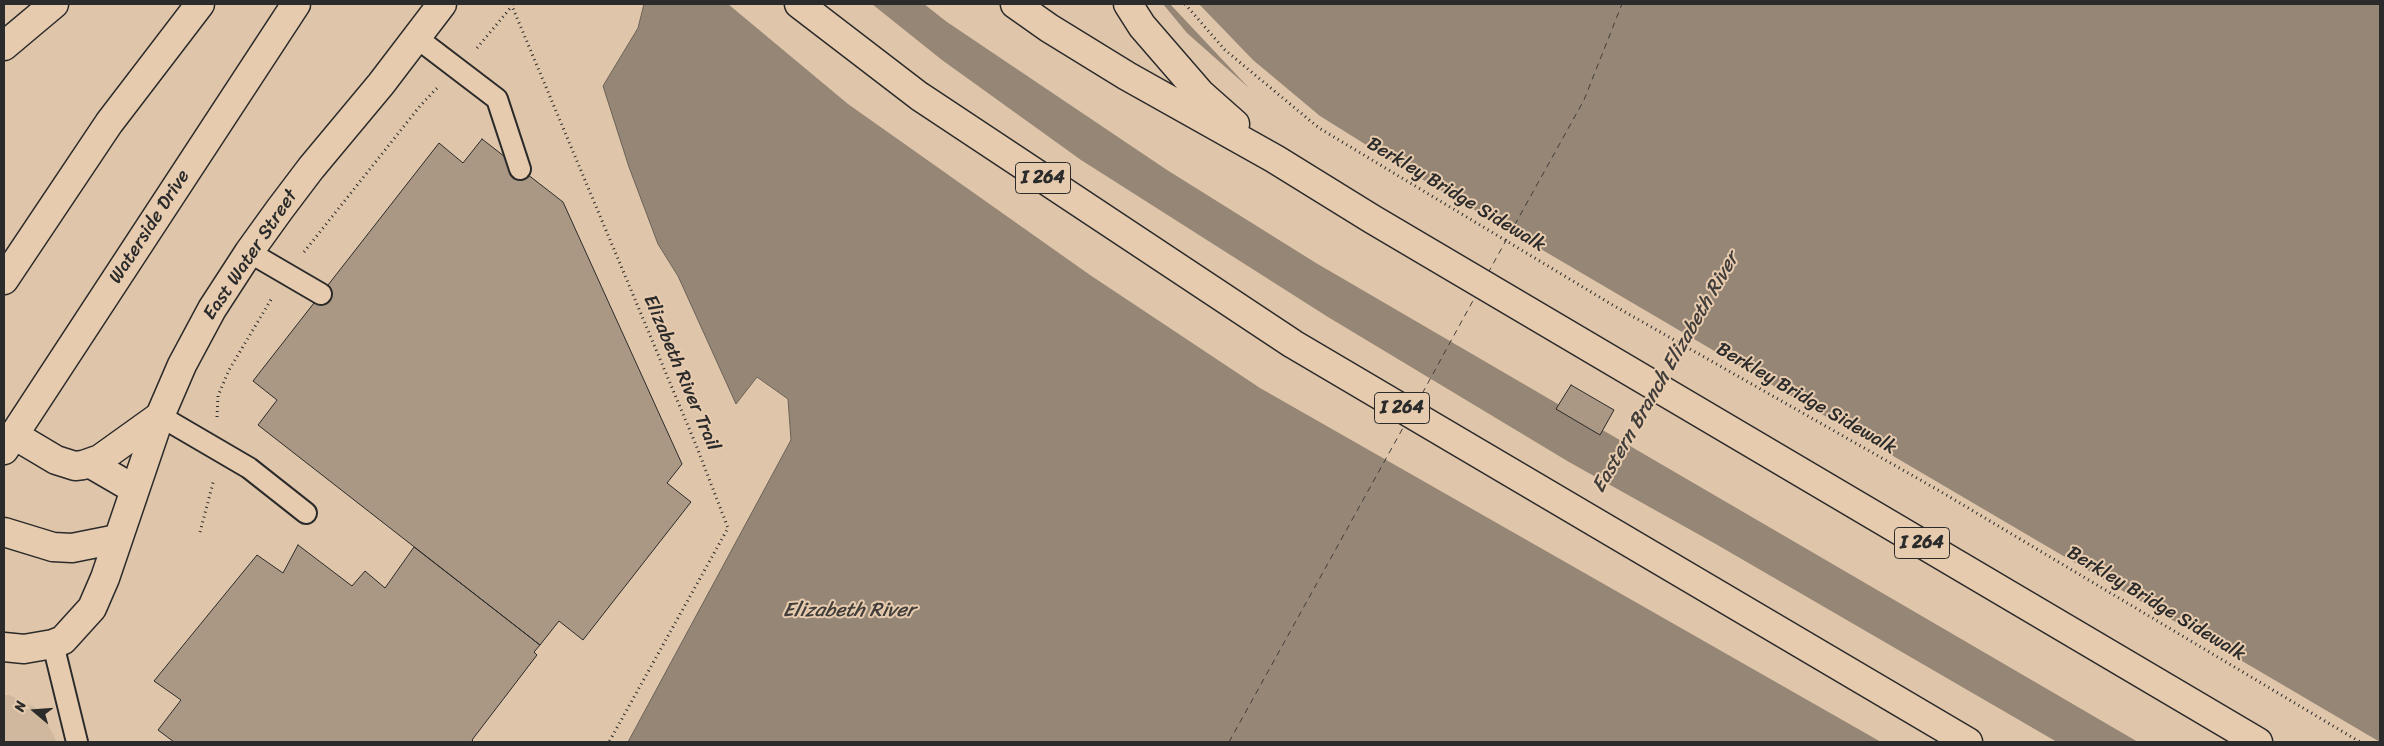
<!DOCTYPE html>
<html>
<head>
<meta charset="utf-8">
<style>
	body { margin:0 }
	#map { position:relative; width:2384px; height:746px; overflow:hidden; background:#dfc5a9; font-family:Sriracha,sans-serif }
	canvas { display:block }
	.frame { position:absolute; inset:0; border:5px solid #2b2b2b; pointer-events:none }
	.north { position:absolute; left:10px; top:686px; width:50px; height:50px; -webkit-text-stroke:4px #e7cbae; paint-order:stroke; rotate:288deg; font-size:14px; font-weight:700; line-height:20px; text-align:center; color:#2b2b2b }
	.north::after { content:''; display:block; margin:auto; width:18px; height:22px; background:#2b2b2b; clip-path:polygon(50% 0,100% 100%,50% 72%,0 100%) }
</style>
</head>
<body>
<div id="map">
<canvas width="2384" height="746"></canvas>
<div class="frame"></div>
<div class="north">N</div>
</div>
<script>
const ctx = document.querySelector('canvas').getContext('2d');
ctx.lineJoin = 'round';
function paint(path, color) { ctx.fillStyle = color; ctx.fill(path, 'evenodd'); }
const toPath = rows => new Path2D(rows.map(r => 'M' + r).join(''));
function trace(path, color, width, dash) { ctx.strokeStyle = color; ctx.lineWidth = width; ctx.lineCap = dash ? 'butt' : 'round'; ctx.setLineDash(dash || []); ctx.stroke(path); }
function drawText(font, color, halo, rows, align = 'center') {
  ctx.font = font + ' Sriracha,sans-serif'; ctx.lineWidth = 4; ctx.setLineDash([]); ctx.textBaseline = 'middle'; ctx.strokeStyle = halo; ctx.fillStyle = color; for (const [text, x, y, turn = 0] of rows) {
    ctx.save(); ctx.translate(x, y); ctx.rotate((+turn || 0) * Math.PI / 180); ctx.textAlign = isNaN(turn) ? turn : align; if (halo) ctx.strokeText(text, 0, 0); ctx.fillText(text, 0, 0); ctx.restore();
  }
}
paint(toPath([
	[4,695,9,695,40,710,57,742,4,742]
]), '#cfb89e');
const water = toPath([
	[644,4,2380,4,2380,742,628,742,791,440,788,399,757,377,736,404,678,276,658,244,629,167,603,86,638,28,644,4]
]);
paint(water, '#968676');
trace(water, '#6b6258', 1);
paint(toPath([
	[728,4,872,4,942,60,1081,160,1328,317,1569,462,1714,543,2057,742,1881,742,1260,388,1090,275,848,104],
	[924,4,1163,4,1187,33,1249,88,1170,4,1199,4,1253,60,1320,116,1408,171,2380,742,2138,742,1316,263,1167,170,947,22]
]), '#dfc5a9');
trace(toPath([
	[1488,273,1584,100,1622,4],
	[1417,403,1475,297],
	[1229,742,1404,426]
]), '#403d3a', 1, [6, 5]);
const building = toPath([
	[482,139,563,202,682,464,667,483,691,502,583,640,559,621,540,645,258,425,277,400,253,381,439,143,463,163,482,139],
	[1571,385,1614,410,1600,435,1556,409,1571,385],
	[298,545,352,586,365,571,385,588,414,547,540,645,534,652,537,655,472,740,474,742,174,742,158,730,181,700,154,681,257,555,283,573,298,545]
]);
paint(building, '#aa9884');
trace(building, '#2b2b2b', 1);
const service = toPath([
	[417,38,497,99,520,169],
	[249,252,321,294],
	[160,416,249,468,306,513],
	[53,644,77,742]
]);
const tertiary = toPath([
	[4,46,54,4]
]);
const secondary = toPath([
	[4,532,53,547,72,548,117,539],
	[4,647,24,649,53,644,63,640,92,608,105,578,160,416,182,365,212,309,249,252,280,209,311,168,381,84,442,4]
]);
const primary = toPath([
	[4,280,109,123,200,4],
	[14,435,56,460,75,466,83,465,100,459,160,416],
	[4,450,296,4],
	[91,464,134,489]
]);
const motorway = toPath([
	[799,4,919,96,1293,344,1968,742],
	[1015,4,1049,28,1127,76,1275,159,1372,219,2258,742],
	[1128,4,1142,26,1200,93,1235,124]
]);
trace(service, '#2b2b2b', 24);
trace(tertiary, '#2b2b2b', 31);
trace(secondary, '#2b2b2b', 31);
trace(primary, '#2b2b2b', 31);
trace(motorway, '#2b2b2b', 31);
trace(toPath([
	[513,4,512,6,696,445,728,528,609,742],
	[1185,4,1225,50,1319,128,1611,304,1938,490,2360,742],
	[477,48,512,6],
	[304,252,420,106,437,88],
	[217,417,218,396,229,370,272,298],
	[200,532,214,479]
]), '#2b2b2b', 3, [1, 4]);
trace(service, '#e7cbae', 20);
trace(tertiary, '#e7cbae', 28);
trace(secondary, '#e7cbae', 28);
trace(primary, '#e7cbae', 28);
trace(motorway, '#e7cbae', 28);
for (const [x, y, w] of [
	[1043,178,55],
	[1402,408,55],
	[1922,543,55]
]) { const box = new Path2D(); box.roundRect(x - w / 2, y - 15.5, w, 31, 4); ctx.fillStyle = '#e7cbae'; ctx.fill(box); trace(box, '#2b2b2b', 1); }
drawText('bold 18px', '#2b2b2b', null, [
	["I 264",1043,178],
	["I 264",1402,408],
	["I 264",1922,543]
]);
drawText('19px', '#2b2b2b', '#e7cbae', [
	["Berkley Bridge Sidewalk",1456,195,31],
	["Waterside Drive",150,227,-57],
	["East Water Street",251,255,-56],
	["Elizabeth River Trail",681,373,67],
	["Berkley Bridge Sidewalk",1806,399,30],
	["Berkley Bridge Sidewalk",2156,604,31]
]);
drawText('italic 20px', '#403d3a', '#e7cbae', [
	["Eastern Branch Elizabeth River",1666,373,-60],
	["Elizabeth River",849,611]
]);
</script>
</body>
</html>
